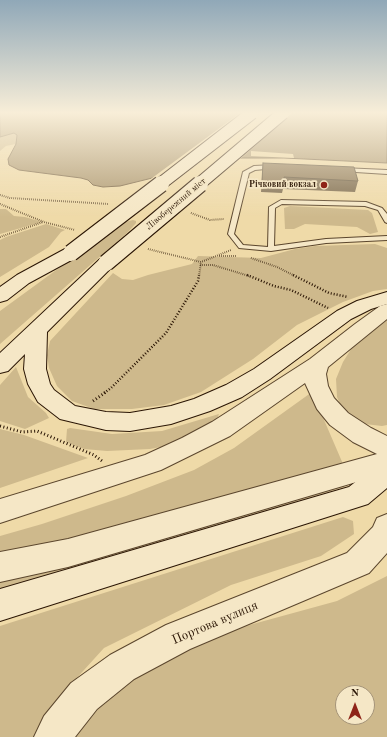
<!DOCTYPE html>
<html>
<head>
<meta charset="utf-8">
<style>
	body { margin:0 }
	#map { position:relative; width:387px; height:737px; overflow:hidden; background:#efdaa8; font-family:"Old Standard TT",serif }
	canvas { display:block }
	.north { position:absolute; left:335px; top:685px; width:40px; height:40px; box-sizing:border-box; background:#f5e7c6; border:1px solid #a49378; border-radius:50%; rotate:0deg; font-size:11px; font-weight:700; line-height:16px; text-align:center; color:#2a1504 }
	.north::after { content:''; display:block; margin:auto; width:14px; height:18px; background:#8f2418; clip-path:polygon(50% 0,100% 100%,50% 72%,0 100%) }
</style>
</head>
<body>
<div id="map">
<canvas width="387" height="737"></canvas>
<div class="north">N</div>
</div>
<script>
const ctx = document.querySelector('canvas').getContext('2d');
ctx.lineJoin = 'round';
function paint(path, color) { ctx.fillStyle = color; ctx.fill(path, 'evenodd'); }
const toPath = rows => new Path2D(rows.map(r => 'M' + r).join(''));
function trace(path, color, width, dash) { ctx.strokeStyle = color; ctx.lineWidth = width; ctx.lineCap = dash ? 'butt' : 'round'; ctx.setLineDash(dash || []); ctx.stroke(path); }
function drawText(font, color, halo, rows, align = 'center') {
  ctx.font = font + ' "Old Standard TT",serif'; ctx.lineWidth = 3.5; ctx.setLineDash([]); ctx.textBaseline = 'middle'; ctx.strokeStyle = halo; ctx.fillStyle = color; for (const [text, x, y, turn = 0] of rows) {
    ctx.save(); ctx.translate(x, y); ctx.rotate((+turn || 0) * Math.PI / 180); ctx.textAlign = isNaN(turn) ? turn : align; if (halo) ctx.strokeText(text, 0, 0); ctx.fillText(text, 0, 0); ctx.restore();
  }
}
paint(toPath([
	[14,133,17,133,17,135,16,144,6,146,0,151,0,137],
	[290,206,368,210,372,213,378,232,370,234,357,227,305,224,294,229,285,229,284,208],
	[0,209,6,209,14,216,25,217,42,222,0,234],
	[133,220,136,221,136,223,128,232,0,344,0,311,107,233,125,222],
	[46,224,65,230,61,232,49,247,0,277,0,240,6,237],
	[375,244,387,248,387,289,373,291,343,302,297,325,253,359,201,392,164,405,132,409,94,409,72,401,57,386,49,368,47,355,50,341,113,273,122,279,133,280,148,275,192,264,198,256,261,258,295,249,315,246],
	[387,320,387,425,382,426,365,424,352,417,342,409,337,397,336,379,343,362,353,346,369,332],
	[16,367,28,397,46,413,49,418,25,429,0,421,0,385],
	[312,392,343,464,0,558,0,536,42,524,126,496,194,470,234,448],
	[219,414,216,422,177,444,150,449,107,451,84,449,66,442,67,429,70,428,112,434,162,431],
	[0,429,24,435,88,458,0,488],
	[345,484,344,487,173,540,0,590,0,580],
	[343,517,353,521,354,534,321,556,231,585,104,648,54,703,34,737,0,737,0,626],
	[387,576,387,737,72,737,121,678,191,641,337,601],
	[343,693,367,693,367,717,343,717]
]), '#ceb98c');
const water = toPath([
	[0,113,387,113,387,163,284,158,242,158,225,160,120,186,103,187,93,185,88,180,81,178,19,170,9,165,8,159,16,144,17,135,14,133,0,137,0,113]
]);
paint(water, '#ac9770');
trace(water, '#786345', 1);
paint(toPath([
	[240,113,292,113,239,160,148,181],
	[251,151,293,154,294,158,251,156]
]), '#efdaa8');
const service = toPath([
	[274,165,276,166,276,168,255,170,249,173,234,234,243,245,268,247,269,207,281,200,366,202,382,208,387,214,387,223,385,222,378,210,365,206,282,204,275,208,274,246,326,239,387,236,387,240,326,243,271,251,239,248,228,234,243,172,254,166,274,165],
	[342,168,387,170,387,174,340,171,339,170,342,168]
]);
const tertiary = toPath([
	[387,304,387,319,328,367,326,374,328,386,334,398,348,413,371,428,387,436,387,473,68,567,0,582,0,552,68,539,377,454,353,442,330,425,317,409,305,383,230,436,161,470,0,523,0,499,145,455,182,438,212,422,310,359,355,324,380,306,387,304],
	[387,514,387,553,369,573,190,649,134,679,97,709,75,737,34,737,44,716,71,683,110,655,166,625,347,553,373,527,377,518,387,514]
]);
const secondary = toPath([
	[71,248,77,249,79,253,77,257,29,283,7,300,0,302,0,287,17,275,65,249,71,248],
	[106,258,112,259,115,263,112,267,47,332,46,369,50,384,54,390,75,406,106,412,130,413,171,406,194,399,226,385,254,369,337,311,357,301,387,292,387,304,371,309,351,319,270,379,242,397,210,411,171,424,130,431,106,430,60,419,38,402,28,384,24,369,25,354,8,371,0,373,0,353,100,259,106,258],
	[387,461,387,488,368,504,0,621,0,589,349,487,378,464,387,461]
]);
trace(service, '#5b462d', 2);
trace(tertiary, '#5b462d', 2);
trace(secondary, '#2a1504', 2);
trace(toPath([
	[0,195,10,198,109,204],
	[0,204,44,222,75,230],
	[191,213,210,220,224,219],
	[0,237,43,222],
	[148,249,201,262,231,250],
	[219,256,236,256],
	[251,258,277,267,295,276],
	[200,265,213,265,249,276],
	[199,276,201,262]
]), '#2a1504', 2, [0.5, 1.5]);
trace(toPath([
	[247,275,274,286,291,290,328,308],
	[293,275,329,293,348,297],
	[104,393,111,388,166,333,198,281,199,275]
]), '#2a1504', 2.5, [1, 2]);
trace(toPath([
	[93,401,106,392],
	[0,426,22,432,37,431,94,455,102,461]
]), '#2a1504', 3, [1, 2.5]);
paint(service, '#f5e7c6');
paint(tertiary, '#f5e7c6');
paint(secondary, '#f5e7c6');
const secondaryBridgeFar1 = toPath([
	[159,185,252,113],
	[198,185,283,113]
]);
const secondaryBridge = toPath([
	[71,253,161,184],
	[106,263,200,184]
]);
trace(secondaryBridgeFar1, '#2a1504', 14, []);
trace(secondaryBridge, '#2a1504', 18, []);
trace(secondaryBridgeFar1, '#f5e7c6', 12);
trace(secondaryBridge, '#f5e7c6', 16);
paint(toPath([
	[263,163,358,181,355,192,283,189,282,193,261,192]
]), '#7c6a4d');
const building = toPath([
	[263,163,354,167,358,181,284,177,284,182,262,181,263,163]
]);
paint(building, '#907b59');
trace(building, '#65563e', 1);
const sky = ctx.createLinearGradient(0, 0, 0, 217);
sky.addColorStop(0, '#90a8b8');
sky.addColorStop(0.52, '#f8eed8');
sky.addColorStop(1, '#f8eed800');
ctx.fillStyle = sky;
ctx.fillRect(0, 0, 387, 217);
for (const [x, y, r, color] of [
	[324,185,4,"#8f2418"]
]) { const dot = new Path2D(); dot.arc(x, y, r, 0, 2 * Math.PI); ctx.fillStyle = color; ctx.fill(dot); trace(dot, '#f5e7c6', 1.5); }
drawText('bold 9px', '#2a1504', '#f5e7c6', [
	["Річковий вокзал",316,185]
], 'right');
drawText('9px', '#2a1504', '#f5e7c6', [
	["Лівобережний міст",176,204,-40]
]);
drawText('13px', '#2a1504', '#f5e7c6', [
	["Портова вулиця",215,623,-23]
]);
</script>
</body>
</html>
